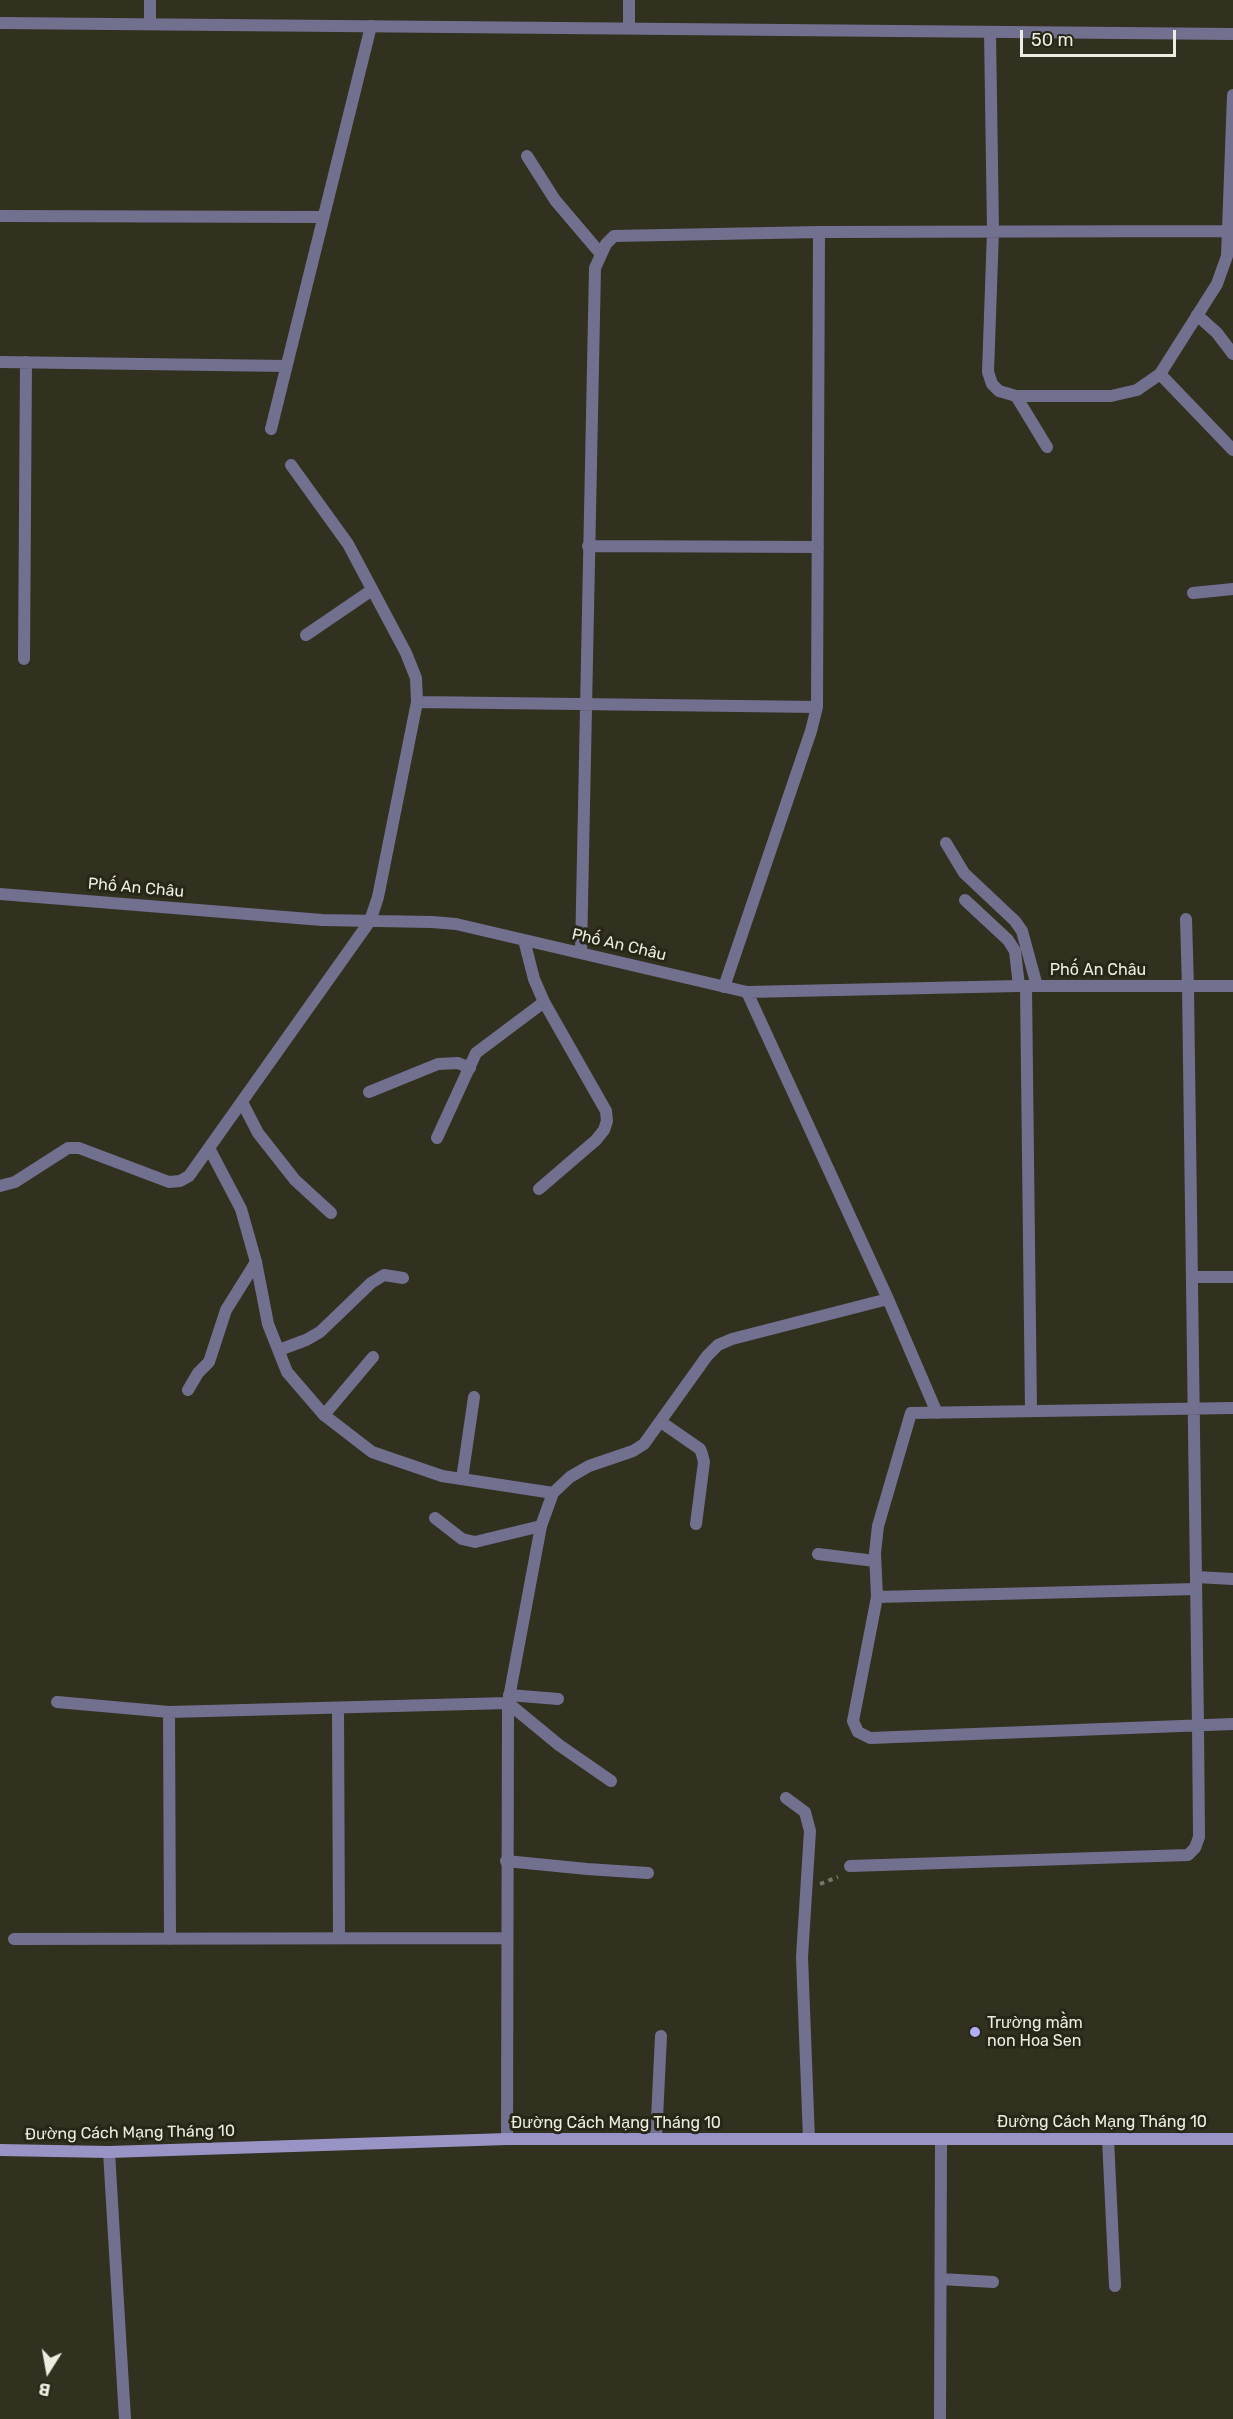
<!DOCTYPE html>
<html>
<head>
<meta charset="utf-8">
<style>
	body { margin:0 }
	#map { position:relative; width:1233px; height:2419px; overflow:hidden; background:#32301f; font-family:Rubik,sans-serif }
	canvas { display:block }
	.north { position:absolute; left:18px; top:2341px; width:60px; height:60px; -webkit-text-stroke:4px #282616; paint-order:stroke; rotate:191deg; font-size:16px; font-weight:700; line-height:24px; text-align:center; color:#edece1 }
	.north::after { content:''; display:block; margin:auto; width:21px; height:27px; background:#edece1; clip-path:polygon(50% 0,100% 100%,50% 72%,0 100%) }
	.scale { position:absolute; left:1020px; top:30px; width:156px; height:27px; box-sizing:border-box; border:3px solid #edece1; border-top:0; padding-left:8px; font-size:18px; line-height:21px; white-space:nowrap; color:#edece1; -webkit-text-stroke:4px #282616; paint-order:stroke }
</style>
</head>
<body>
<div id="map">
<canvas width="1233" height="2419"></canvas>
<div class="north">B</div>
<div class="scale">50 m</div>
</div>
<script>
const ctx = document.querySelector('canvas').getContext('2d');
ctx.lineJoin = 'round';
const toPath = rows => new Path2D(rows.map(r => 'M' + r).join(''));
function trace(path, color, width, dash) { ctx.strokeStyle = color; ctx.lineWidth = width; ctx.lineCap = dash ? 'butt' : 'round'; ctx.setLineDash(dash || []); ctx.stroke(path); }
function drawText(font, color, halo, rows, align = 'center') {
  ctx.font = font + ' Rubik,sans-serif'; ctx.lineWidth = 6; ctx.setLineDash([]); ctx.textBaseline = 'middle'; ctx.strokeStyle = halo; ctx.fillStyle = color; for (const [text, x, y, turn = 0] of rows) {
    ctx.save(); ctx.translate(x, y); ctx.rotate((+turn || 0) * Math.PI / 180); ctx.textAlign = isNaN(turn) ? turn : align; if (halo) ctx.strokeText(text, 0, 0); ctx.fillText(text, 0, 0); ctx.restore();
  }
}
trace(toPath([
	[820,1884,838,1877]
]), '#777566', 4, [4.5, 4.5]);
trace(toPath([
	[150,24,150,0],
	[527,156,555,200,600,253],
	[1197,315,1217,333,1233,354],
	[1160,374,1233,450],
	[1016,396,1047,447],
	[1193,593,1233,589],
	[306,635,372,590],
	[946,843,964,873,1015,921,1022,931,1037,986],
	[965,900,1008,940,1015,951,1019,986],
	[1186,919,1188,987],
	[369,1092,438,1064,458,1063,470,1068],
	[242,1102,258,1133,295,1180,331,1213],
	[279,1350,306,1340,320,1332,371,1283,384,1275,403,1278],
	[188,1390,198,1373,209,1362,226,1310,256,1262],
	[324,1415,373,1357],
	[661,1422,700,1449,702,1454,704,1462,696,1524],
	[462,1479,474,1397],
	[435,1518,462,1539,475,1542,541,1526],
	[818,1554,875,1561],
	[1196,1577,1233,1579],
	[509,1695,558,1699],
	[508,1703,559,1745,611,1781],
	[786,1798,805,1812,810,1831,802,1957,809,2139],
	[506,1861,587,1869,648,1873],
	[656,2139,661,2036],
	[1108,2139,1115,2286],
	[941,2279,993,2282],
	[940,2419,941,2139]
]), '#72708f', 12);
trace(toPath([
	[629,0,629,28],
	[990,32,993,231,988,372,992,384,999,391,1016,396,1111,396,1137,390,1160,374,1217,284,1227,256,1233,95],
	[0,216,323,217],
	[0,362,286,366],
	[271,429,371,26],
	[588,546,818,547],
	[24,659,26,362],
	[417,702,817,707],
	[0,894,322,920,432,922,456,924,747,992,1019,986,1233,986],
	[524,940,534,979,544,1002,606,1111,607,1121,604,1130,596,1140,539,1189],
	[581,953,595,268,606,244,614,236,819,232,1229,231],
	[724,987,811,731,817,707,819,232],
	[1026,987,1031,1411],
	[747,992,888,1299,937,1413],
	[437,1138,476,1053,544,1002],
	[209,1148,241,1209,256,1262,268,1324,287,1372,324,1415,372,1452,442,1476,553,1493],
	[0,1186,15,1182,68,1148,79,1148,169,1182,180,1181,189,1176,370,921,378,897,417,702,416,678,406,653,348,544,291,465],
	[1192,1277,1233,1277],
	[1233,1408,911,1413,878,1526,875,1553,877,1597,853,1721,858,1732,870,1738,1233,1724],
	[877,1597,1196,1589],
	[57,1702,169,1712,508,1703],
	[338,1708,339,1938],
	[169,1712,170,1939],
	[850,1866,1188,1855,1195,1848,1199,1837,1198,1726,1188,987],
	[14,1939,506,1938],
	[507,2139,508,1703,541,1526,553,1493,570,1477,589,1466,633,1451,644,1444,707,1356,718,1345,732,1339,888,1299],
	[109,2152,125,2419]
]), '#72708f', 12);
trace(toPath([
	[0,23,1233,34]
]), '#72708f', 12);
trace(toPath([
	[0,2150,109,2152,507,2139,1233,2139]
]), '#9894c6', 12);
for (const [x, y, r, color] of [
	[975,2032,6,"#b3adf9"]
]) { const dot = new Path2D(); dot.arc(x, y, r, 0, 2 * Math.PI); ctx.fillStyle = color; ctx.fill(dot); trace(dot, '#282616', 2); }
drawText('16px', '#edece1', '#282616', [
	["Phố An Châu",136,888,5],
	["Phố An Châu",619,945,13],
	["Phố An Châu",1098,970],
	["Đường Cách Mạng Tháng 10",1102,2122],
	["Đường Cách Mạng Tháng 10",616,2123],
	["Đường Cách Mạng Tháng 10",130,2133,-1]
]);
drawText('16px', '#edece1', '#282616', [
	["Trường mầm",987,2023],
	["non Hoa Sen",987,2041]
], 'left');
</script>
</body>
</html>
